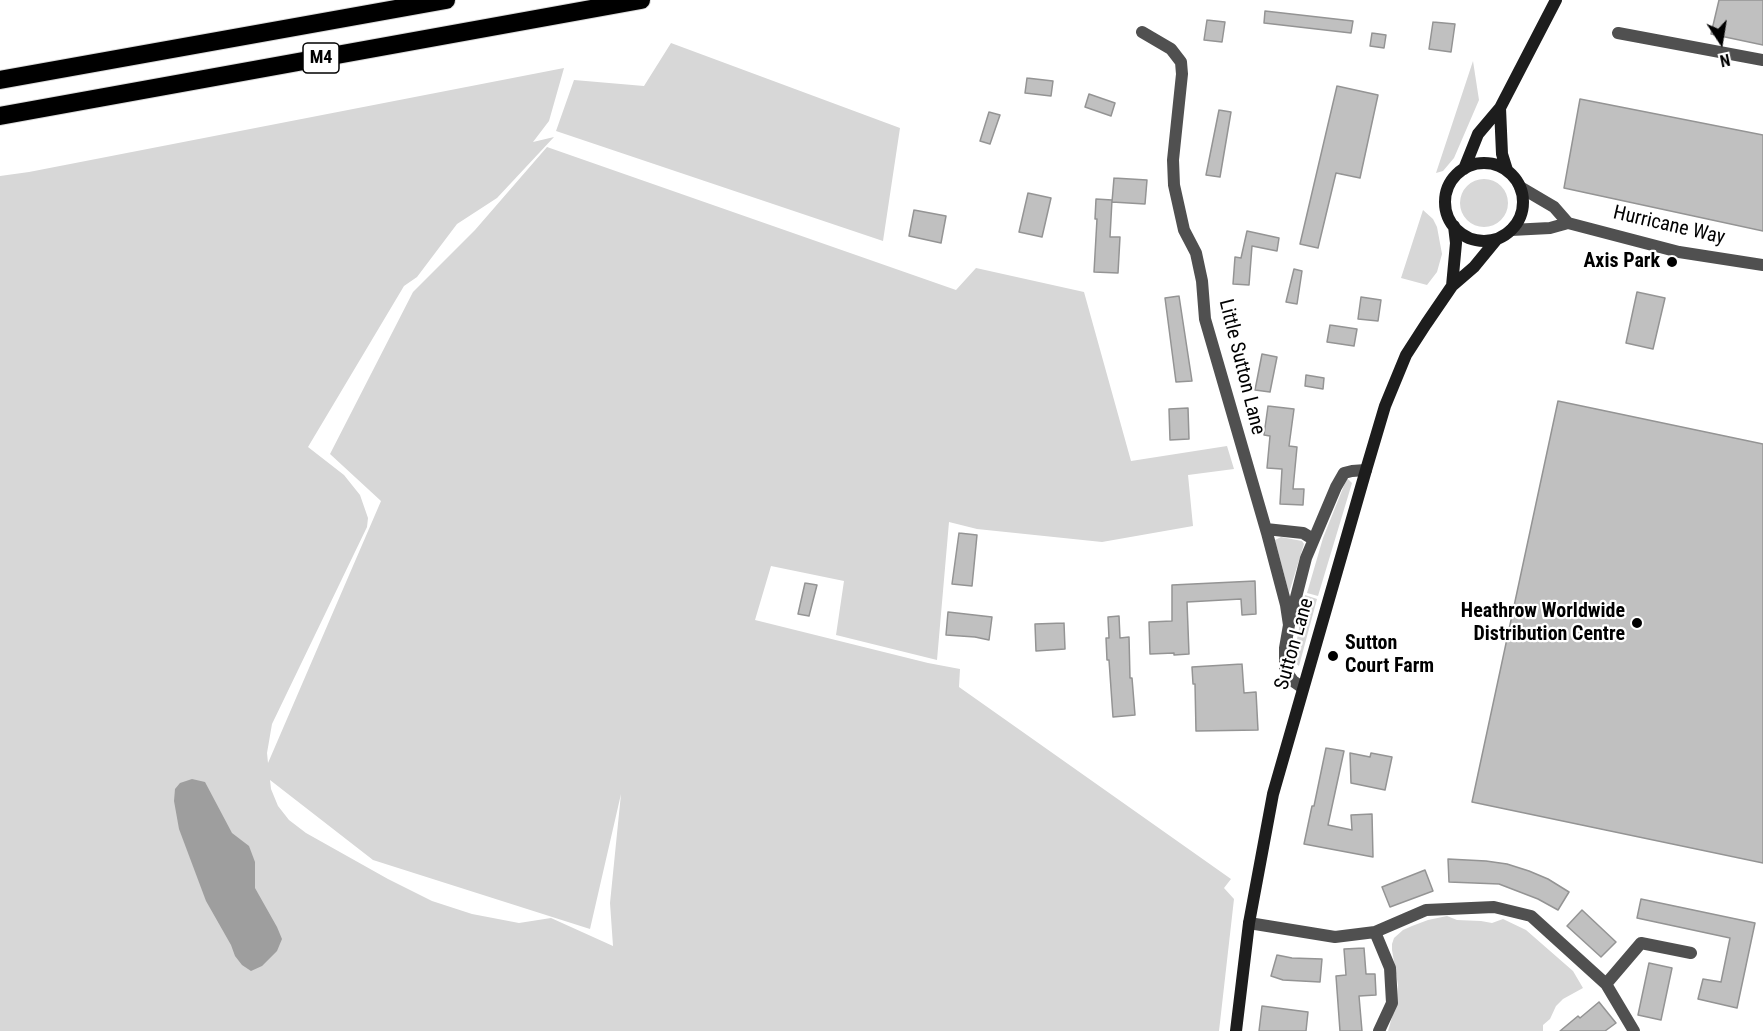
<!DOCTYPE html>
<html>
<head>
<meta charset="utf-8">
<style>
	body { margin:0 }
	#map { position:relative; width:1763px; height:1031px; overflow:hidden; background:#fff; font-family:"Roboto Condensed",sans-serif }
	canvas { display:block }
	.north { position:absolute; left:1691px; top:12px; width:60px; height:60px; -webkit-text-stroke:4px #fff; paint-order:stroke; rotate:168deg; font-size:16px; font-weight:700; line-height:24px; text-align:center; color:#000 }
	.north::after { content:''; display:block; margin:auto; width:21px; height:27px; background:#000; clip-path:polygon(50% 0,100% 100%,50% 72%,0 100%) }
</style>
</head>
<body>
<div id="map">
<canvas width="1763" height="1031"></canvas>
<div class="north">N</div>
</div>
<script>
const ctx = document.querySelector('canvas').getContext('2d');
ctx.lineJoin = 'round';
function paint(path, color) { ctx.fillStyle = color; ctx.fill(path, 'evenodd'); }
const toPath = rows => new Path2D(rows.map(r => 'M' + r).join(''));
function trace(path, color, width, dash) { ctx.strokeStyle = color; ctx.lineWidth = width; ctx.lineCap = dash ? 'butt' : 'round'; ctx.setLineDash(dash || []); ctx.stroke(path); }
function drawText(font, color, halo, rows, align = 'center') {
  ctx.font = font + ' "Roboto Condensed",sans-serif'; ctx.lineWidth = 4.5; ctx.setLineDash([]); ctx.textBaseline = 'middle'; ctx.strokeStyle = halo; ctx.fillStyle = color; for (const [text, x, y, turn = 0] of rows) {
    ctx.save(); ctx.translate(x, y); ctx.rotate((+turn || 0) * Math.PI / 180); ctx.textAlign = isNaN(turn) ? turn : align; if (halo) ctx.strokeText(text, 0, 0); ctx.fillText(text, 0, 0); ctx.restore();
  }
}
paint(toPath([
	[671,43,900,128,883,241,556,131,574,80,644,86],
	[1473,61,1479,100,1454,158,1443,171,1436,173],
	[564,68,549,121,533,142,554,137,497,198,457,224,417,277,404,286,308,447,344,475,360,495,368,518,367,527,272,724,267,753,268,763,381,501,330,454,413,292,475,230,547,147,956,290,976,268,1084,292,1131,461,1227,446,1234,469,1188,475,1193,526,1102,542,977,529,949,522,937,660,836,635,844,581,771,566,755,620,928,663,960,669,959,687,1231,879,1224,888,1234,899,1219,1031,0,1031,0,176,29,172],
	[270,780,373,860,590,929,621,794,610,903,613,946,551,918,519,923,472,914,432,901,388,879,306,833,289,820,278,806,271,789],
	'1460 203a24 24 0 1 1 48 0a24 24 0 1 1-48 0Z',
	[1423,210,1433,219,1437,227,1442,254,1437,272,1427,285,1401,278],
	[1347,478,1352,483,1318,596,1307,593,1323,538],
	[1281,537,1302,541,1304,544,1289,593,1275,540],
	[1305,595,1317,599,1299,666,1293,661],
	[1447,916,1457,920,1481,921,1492,923,1503,919,1526,930,1573,971,1583,988,1563,999,1556,1006,1550,1019,1543,1025,1543,1031,1388,1031,1397,1000,1398,985,1392,950,1392,944,1394,938,1403,930,1412,926,1428,920]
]), '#d7d7d7');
paint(toPath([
	[192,779,205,782,232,833,249,846,255,862,255,888,277,927,282,939,277,951,262,966,251,971,242,965,235,956,231,945,206,901,179,829,174,801,175,789,180,783]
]), '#9e9e9e');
const building = toPath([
	[1719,0,1763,0,1763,45,1711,34,1719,0],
	[1265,11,1353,21,1351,33,1264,23,1265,11],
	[1207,20,1225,22,1222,42,1204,40,1207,20],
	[1433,22,1455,24,1451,52,1429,49,1433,22],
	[1372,33,1386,35,1384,48,1370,46,1372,33],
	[1027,78,1053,81,1051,96,1025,93,1027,78],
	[1337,86,1378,95,1360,178,1336,173,1318,248,1300,244,1337,86],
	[1089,94,1115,103,1111,116,1085,107,1089,94],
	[1580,99,1763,135,1763,231,1564,188,1580,99],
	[1219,110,1231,112,1220,177,1206,175,1219,110],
	[989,112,1000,115,990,144,980,141,989,112],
	[1114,178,1147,180,1145,204,1112,202,1114,178],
	[1028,193,1051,198,1042,237,1019,232,1028,193],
	[1096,199,1112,200,1110,237,1120,237,1118,273,1094,272,1097,219,1095,219,1096,199],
	[914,210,946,216,941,243,909,236,914,210],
	[1247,231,1279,238,1277,251,1252,246,1249,285,1233,284,1235,257,1241,258,1247,231],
	[1294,269,1302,271,1297,304,1286,302,1294,269],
	[1637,292,1665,298,1653,349,1626,343,1637,292],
	[1179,296,1192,381,1176,382,1165,298,1179,296],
	[1361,297,1381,300,1378,321,1358,319,1361,297],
	[1330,325,1357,329,1354,346,1327,342,1330,325],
	[1262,354,1277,357,1270,392,1255,390,1262,354],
	[1306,375,1324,378,1323,389,1305,386,1306,375],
	[1558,401,1763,444,1763,863,1472,802,1558,401],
	[1268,406,1294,409,1289,446,1297,447,1293,489,1304,489,1303,505,1280,504,1282,469,1267,468,1270,436,1264,435,1268,406],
	[1188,408,1189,439,1170,440,1169,409,1188,408],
	[959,533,977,535,972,586,952,584,959,533],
	[1255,581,1256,614,1242,615,1241,599,1187,602,1189,654,1174,655,1174,653,1150,654,1149,622,1172,621,1172,585,1255,581],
	[805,583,817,585,809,616,798,614,805,583],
	[948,612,992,617,989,640,975,637,946,635,948,612],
	[1119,616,1120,638,1129,637,1130,678,1132,678,1135,715,1113,717,1109,660,1107,660,1106,638,1109,638,1108,617,1119,616],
	[1064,623,1065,649,1036,651,1035,624,1064,623],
	[1242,664,1244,693,1256,692,1258,730,1196,731,1195,684,1193,684,1192,667,1242,664],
	[1326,748,1344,751,1328,825,1352,830,1351,815,1372,814,1373,857,1304,844,1312,806,1314,806,1326,748],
	[1350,753,1370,757,1371,753,1392,757,1385,790,1351,783,1350,753],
	[1448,859,1486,861,1507,864,1529,871,1548,879,1569,892,1558,910,1538,899,1499,884,1449,882,1448,859],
	[1425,870,1433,891,1390,907,1382,887,1425,870],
	[1641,899,1755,923,1737,1008,1698,999,1703,979,1721,982,1730,938,1637,918,1641,899],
	[1582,910,1616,942,1601,957,1567,926,1582,910],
	[1364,948,1366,974,1375,974,1376,995,1359,996,1362,1031,1340,1031,1336,976,1346,975,1344,949,1364,948],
	[1277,955,1292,958,1322,959,1320,982,1283,980,1271,976,1277,955],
	[1649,963,1672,968,1661,1020,1638,1015,1649,963],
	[1599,1002,1616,1023,1605,1031,1560,1031,1578,1016,1580,1018,1599,1002],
	[1262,1006,1308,1012,1306,1031,1259,1031,1262,1006]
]);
paint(building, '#c0c0c0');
trace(building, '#949494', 1.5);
const highway = toPath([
	[0,80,446,0],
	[0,116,641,0]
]);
trace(highway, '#dbdbdb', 20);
trace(toPath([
	[1142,32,1171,49,1181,62,1182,74,1173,160,1174,185,1184,230,1196,253,1202,281,1205,319,1267,533,1286,605,1289,625,1285,648,1285,667,1288,674,1293,681,1303,688],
	[1618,33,1763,60],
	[1520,187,1554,207,1568,223],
	[1511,230,1550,228,1568,223,1679,252,1763,265],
	[1266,529,1303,533,1313,539],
	[1291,617,1306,558,1336,487,1344,473,1352,471,1366,470],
	[1249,923,1335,937,1375,932,1426,910,1494,907,1531,916,1606,984,1634,1031],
	[1375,932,1390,968,1392,1003,1379,1031],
	[1606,984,1641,943,1691,953]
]), '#505050', 12);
trace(toPath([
	[1500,108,1502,154,1507,170],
	'1445 202a39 39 0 1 1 78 0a39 39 0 1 1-78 0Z',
	[1464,169,1478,134,1500,108,1556,0],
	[1452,286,1456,243,1454,226],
	[1236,1031,1249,923,1273,794,1366,470,1385,406,1406,355,1426,324,1452,286,1474,267,1497,239]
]), '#1d1d1d', 12);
trace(highway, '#000', 18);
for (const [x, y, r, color] of [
	[1672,262,6,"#000"],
	[1637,623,6,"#000"],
	[1333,656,6,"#000"]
]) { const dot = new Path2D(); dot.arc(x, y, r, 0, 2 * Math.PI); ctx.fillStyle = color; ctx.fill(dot); trace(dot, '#fff', 2); }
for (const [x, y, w] of [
	[321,58,36]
]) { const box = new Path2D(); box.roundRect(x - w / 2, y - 15, w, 30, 4.5); ctx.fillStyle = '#fff'; ctx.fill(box); trace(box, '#000', 1.5); }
drawText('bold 18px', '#000', null, [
	["M4",321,58]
]);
drawText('20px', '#000', '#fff', [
	["Hurricane Way",1669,226,13],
	["Little Sutton Lane",1241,367,76],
	["Sutton Lane",1295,644,-74]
]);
drawText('bold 20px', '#000', '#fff', [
	["Axis Park",1660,262],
	["Heathrow Worldwide",1625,612],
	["Distribution Centre",1625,635],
	["Sutton",1345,644,"left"],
	["Court Farm",1345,667,"left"]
], 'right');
</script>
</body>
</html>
